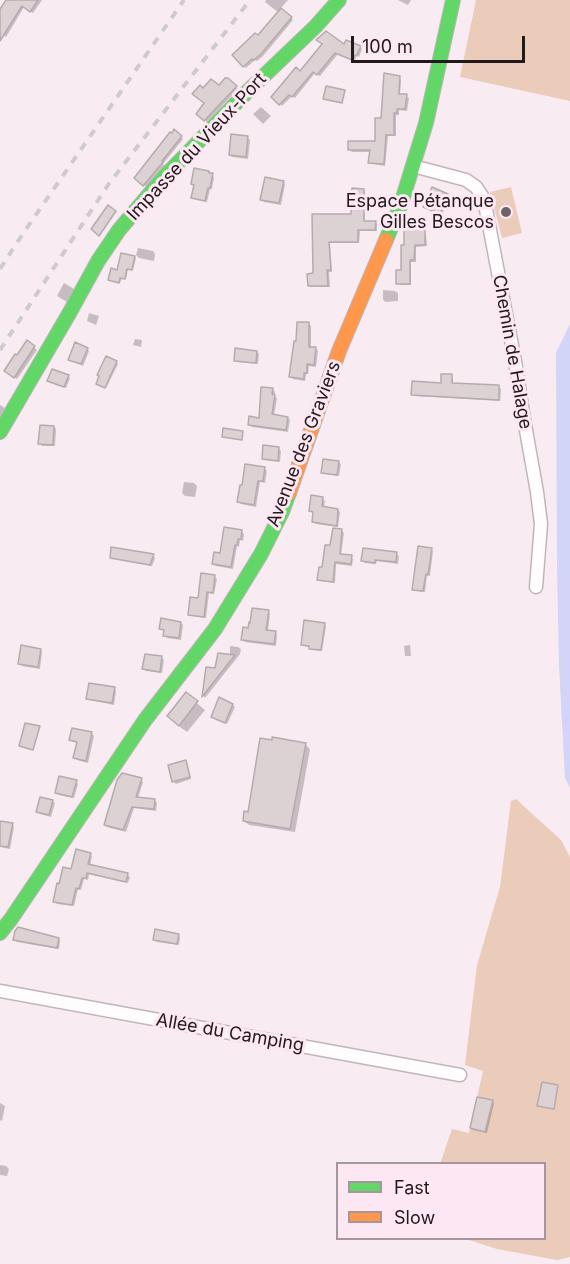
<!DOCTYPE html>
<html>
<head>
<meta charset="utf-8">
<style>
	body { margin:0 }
	#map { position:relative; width:570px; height:1264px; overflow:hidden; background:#f8ecf2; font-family:Inter,sans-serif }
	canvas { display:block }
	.legend { position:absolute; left:336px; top:1162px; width:210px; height:78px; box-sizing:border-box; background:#fde7f2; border:2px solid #a5959d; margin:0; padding:8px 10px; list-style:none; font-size:18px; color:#22191d }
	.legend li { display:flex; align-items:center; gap:12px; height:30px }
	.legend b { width:30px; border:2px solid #a5959d }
	.scale { position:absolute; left:351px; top:36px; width:174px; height:27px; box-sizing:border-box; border:3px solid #22191d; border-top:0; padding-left:8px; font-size:18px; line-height:21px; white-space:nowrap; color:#22191d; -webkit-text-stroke:4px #fde7f2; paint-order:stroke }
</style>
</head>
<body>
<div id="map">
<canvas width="570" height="1264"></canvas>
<ul class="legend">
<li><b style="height:8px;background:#63d668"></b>Fast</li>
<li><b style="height:8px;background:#ff974d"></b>Slow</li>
</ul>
<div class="scale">100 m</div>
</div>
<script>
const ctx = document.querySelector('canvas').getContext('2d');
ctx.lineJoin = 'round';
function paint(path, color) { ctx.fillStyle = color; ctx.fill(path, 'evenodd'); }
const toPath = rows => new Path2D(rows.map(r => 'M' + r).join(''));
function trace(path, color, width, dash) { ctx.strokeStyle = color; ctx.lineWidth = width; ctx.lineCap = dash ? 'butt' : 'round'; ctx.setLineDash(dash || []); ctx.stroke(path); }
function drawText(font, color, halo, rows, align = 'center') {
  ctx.font = font + ' Inter,sans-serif'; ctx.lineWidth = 6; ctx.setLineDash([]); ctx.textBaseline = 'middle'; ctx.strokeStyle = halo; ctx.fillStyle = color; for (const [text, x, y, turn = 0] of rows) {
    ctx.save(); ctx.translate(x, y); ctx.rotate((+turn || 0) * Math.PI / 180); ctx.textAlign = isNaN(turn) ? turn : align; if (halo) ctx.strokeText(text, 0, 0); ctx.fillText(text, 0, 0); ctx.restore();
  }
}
paint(toPath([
	[476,0,570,0,570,101,460,77],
	[511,187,522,233,502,238,490,192],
	[516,799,561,840,570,857,570,1257,557,1260,497,1249,466,1239,544,1238,544,1164,440,1164,452,1129,469,1133,483,1071,465,1065,477,965,500,887,511,801]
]), '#ebcbba');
paint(toPath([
	[570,324,570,788,565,778,559,665,557,566,556,353]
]), '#d2d4f8');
paint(toPath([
	[12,0,42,0,33,13,24,7,6,37,0,33,0,11],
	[266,0,288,0,280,9,293,20,263,56,257,61,255,60,246,68,234,55,258,37,279,13,265,2],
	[398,0,411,0,408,5],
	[345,46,360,47,362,49,359,57,357,56,354,61,338,54,320,76,315,73,295,98,292,96,282,106,273,97,301,73],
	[399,78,401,80,400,95,406,96,409,98,407,111,399,110,399,115,396,115,396,136,388,136,385,166,372,164,370,162,371,152,352,152,350,150,376,142,382,120],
	[228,80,238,89,207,122,198,114,206,103,203,90,219,87],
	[261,107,271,116,263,124,253,114],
	[174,132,183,139,163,164,165,165,146,187,136,178],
	[247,137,250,140,248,159,232,157,230,155],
	[209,172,214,177,212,189,210,189,207,202,195,199,193,197,194,186,192,184],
	[283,182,285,184,281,205,264,202,262,199],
	[363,190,365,192,365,223,375,222,377,224,377,231,360,231,359,243,330,243,332,272,329,272,330,287,311,287,309,285,315,274,314,215,353,216],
	[447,195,449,197,442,215,427,209],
	[421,232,424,232,426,234,427,246,416,247,416,262,411,262,411,285,400,285,398,283],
	[138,248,153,251,155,254,154,261,139,258,136,255],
	[122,255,136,258,133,270,128,269,126,279,122,278,120,283,111,281,109,280,118,271],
	[64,283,74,289,67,302,57,296],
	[383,290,395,291,398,293,398,301,385,302,383,299],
	[89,313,99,316,96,325,87,321],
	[309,324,311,326,311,348,316,349,318,351,316,367,309,366,308,374,306,374,305,381,293,379,291,377,298,342],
	[135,339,142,340,141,347,133,345],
	[27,342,37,350,17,379,8,373],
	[87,349,89,351,83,366,72,361,70,359],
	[257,352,259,354,258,364,237,362,235,360],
	[116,362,118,364,106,388,100,386,98,384],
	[68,376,70,378,66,388,49,381],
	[451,376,453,378,453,384,499,387,501,389,500,401,415,396,413,394,442,384],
	[273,390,275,392,274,396,277,398,274,416,288,418,290,420,288,432,252,427,250,424,261,419],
	[0,405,5,408,0,417],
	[54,427,56,429,55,446,42,446,40,443],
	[279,449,281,451,280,462,266,460,264,458],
	[338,462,341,464,339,476,325,474,322,472],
	[265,469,267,471,265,483,260,482,256,507,241,504,239,502],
	[184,482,194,483,197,486,195,497,185,496,182,493],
	[322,498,325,501,324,508,338,510,340,512,338,527,316,524,313,522,313,513,311,511],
	[241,531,244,534,243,541,240,540,239,547,237,546,233,569,216,566,214,564],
	[342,531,344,533,341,555,351,557,353,559,352,566,336,564,335,583,321,581,319,579,323,569,332,547],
	[431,549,433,551,430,576,427,575,425,592,416,591,414,590],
	[396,554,399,556,398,564,377,561,376,564,365,563,363,561],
	[153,556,155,558,152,566,114,559,112,557],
	[214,577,217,579,214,594,209,593,206,618,192,616,190,614],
	[268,611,270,614,268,631,275,632,277,635,276,646,245,642,243,640,249,629],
	[181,623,183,625,181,640,167,638,165,635,165,631,161,629],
	[324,624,326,626,322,651,312,650,310,647,304,646,302,645],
	[410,645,411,656,405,656,404,646],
	[230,646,238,647,241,649,240,654,205,698,204,696,208,669,217,670,232,656,230,654],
	[40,650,42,652,40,669,22,666,20,664],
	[162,658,164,660,162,673,146,671,144,669],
	[114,689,116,691,114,705,90,700,88,698],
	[186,694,205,710,187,732,176,724],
	[233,705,235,707,227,724,215,718],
	[73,730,92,734,94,736,88,763,77,760,75,758,78,743,73,742,71,740],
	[305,744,310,749,295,832,249,825,244,821],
	[185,762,187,764,191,779,176,784,174,782,170,766],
	[141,779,143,782,138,798,154,800,157,803,156,811,134,808,126,832,107,827,105,824],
	[76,782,78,784,74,798,59,795,57,793],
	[52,801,55,803,51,817,40,814,38,812],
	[0,822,12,825,14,827,10,849,0,847],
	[90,854,92,856,90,866,127,874,130,877,128,883,89,874,88,880,84,879,81,890,78,889,74,906,57,904,55,902,72,871],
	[178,935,180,937,179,945,157,942,155,939],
	[58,939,60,941,59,949,17,942,15,940],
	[492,1102,494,1103,487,1133,473,1130,471,1128],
	[0,1103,5,1106,2,1121,0,1120],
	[0,1165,6,1166,9,1169,7,1176,0,1175]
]), '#0003');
const building = toPath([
	[6,0,38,0,30,12,22,6,0,41,0,9,6,0],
	[281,8,292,17,261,54,254,60,252,59,243,67,232,55,255,33,258,35,281,8],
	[326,31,344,44,346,40,361,46,357,55,355,55,352,60,335,53,317,75,313,72,292,97,289,95,279,105,271,97,296,67,300,71,322,44,316,40,326,31],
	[384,73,400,76,399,94,407,94,405,109,397,109,397,113,394,113,394,135,386,135,384,164,368,163,370,150,348,150,348,141,375,141,375,118,381,118,384,73],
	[225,78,228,78,237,86,204,121,196,114,204,103,192,94,200,85,203,88,211,79,219,85,225,78],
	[326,86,345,90,342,103,323,99,326,86],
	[174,129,182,136,162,161,163,162,143,186,134,178,170,132,172,133,174,129],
	[231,134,248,136,246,157,229,155,231,134],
	[194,168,209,171,209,173,213,173,210,188,208,188,205,201,191,198,194,185,191,184,194,168],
	[265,177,284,181,279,203,260,200,265,177],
	[432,187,448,194,440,214,423,207,432,187],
	[352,188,364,189,364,221,376,221,375,230,358,230,358,242,329,242,331,270,327,270,328,286,308,286,307,274,313,273,312,214,351,214,352,188],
	[108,205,116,211,99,236,91,229,108,205],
	[404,228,419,228,419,230,425,230,425,245,415,245,414,260,410,260,410,284,396,284,396,270,401,270,401,245,404,245,404,228],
	[121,253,135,256,132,270,127,269,125,279,120,278,119,283,108,280,111,268,117,270,121,253],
	[297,322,309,322,309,347,316,347,314,365,307,364,307,373,304,373,304,379,289,377,294,341,296,341,297,322],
	[27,340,35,346,14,378,4,371,15,354,17,355,27,340],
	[75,342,88,348,81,364,68,360,75,342],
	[235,348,257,351,256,363,234,361,235,348],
	[106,356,117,361,105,388,96,384,99,376,97,375,106,356],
	[52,369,69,375,64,387,47,381,52,369],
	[441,374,452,374,452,383,499,385,499,400,411,395,412,381,441,383,441,374],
	[261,387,273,388,272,394,275,395,272,414,288,417,286,430,248,425,249,416,259,418,261,387],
	[40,425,54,426,53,445,38,444,40,425],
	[223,428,243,431,242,440,222,437,223,428],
	[263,445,279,447,278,461,262,459,263,445],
	[323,459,339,461,337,475,321,473,323,459],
	[245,464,265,467,263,481,258,481,254,505,237,502,240,485,242,485,245,464],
	[311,495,323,497,322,506,338,509,337,526,312,522,313,512,309,511,311,495],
	[224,527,242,530,241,539,238,539,237,545,235,545,231,567,212,564,214,552,220,553,224,527],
	[333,528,342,529,340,554,352,555,351,564,335,562,333,582,317,580,319,567,322,567,325,545,330,545,333,528],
	[418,546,432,548,428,575,426,574,423,591,412,590,418,546],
	[111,547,154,554,150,565,110,558,111,547],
	[363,548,397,552,396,562,375,560,375,563,361,561,363,548],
	[201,573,215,575,213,593,207,592,204,617,188,615,190,597,198,598,201,573],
	[252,608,269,610,266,630,276,631,274,644,241,640,243,627,248,628,249,622,250,623,252,608],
	[161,618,181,622,179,638,163,636,164,630,159,629,161,618],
	[304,620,325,623,321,650,309,649,309,646,301,645,304,620],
	[21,645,41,649,38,667,18,664,21,645],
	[218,653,235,655,202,697,206,667,215,668,218,653],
	[145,654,162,656,160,672,142,669,145,654],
	[89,683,115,687,112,703,86,699,89,683],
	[186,692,198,701,179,726,167,716,186,692],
	[219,697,233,704,225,723,211,717,219,697],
	[25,723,40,726,33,750,19,746,25,723],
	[72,728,92,732,86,761,73,758,77,742,69,740,72,728],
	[272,737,306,743,290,829,243,821,244,811,248,812,260,738,272,740,272,737],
	[186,760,190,777,172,782,168,765,186,760],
	[122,773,142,778,136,797,155,799,154,809,132,807,123,830,104,825,117,780,122,773],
	[59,776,77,780,72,797,55,793,59,776],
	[40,797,53,800,49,815,36,812,40,797],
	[0,821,13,823,8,847,0,846,0,821],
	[76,849,91,853,88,864,128,873,126,882,87,873,86,878,82,878,79,889,76,888,72,905,53,902,57,883,59,884,63,867,71,869,76,849],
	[18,927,59,938,57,948,13,940,15,931,18,927],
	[155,929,179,934,177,944,153,940,155,929],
	[542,1082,558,1085,554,1109,537,1106,542,1082],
	[477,1097,493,1100,485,1132,470,1128,477,1097]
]);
paint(building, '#dcd2d4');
trace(building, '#b5abad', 1.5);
const street = toPath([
	[413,166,466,180,476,187,484,199,515,361,524,419,537,492,541,524,536,587],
	[0,991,460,1075]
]);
const fast = toPath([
	[386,240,401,204,426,123,453,0],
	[0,432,70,312,98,261,119,230,164,177,248,91,316,26,339,0],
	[0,933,11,919,145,720,215,629,261,554,282,512,289,493]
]);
const slow = toPath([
	[289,493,339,351,386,240]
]);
trace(street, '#bfb6ba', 15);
trace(fast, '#bfb6ba', 16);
trace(slow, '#bfb6ba', 16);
trace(street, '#fefcfd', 12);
trace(fast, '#63d668', 14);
trace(slow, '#ff974d', 14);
trace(toPath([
	[0,269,22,235,184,0],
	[0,350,108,185,250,0]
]), '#cecbcd', 4, [8, 8]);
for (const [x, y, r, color] of [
	[506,212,6,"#6d6368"]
]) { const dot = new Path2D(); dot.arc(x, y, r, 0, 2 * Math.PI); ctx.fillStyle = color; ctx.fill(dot); trace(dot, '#fde7f2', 2); }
drawText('18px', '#22191d', '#fde7f2', [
	["Impasse du Vieux-Port",197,147,-47],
	["Chemin de Halage",512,352,80],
	["Avenue des Graviers",304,444,-69],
	["Allée du Camping",230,1033,10]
]);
drawText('18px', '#22191d', '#fde7f2', [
	["Espace Pétanque",494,202],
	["Gilles Bescos",494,223]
], 'right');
</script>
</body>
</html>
